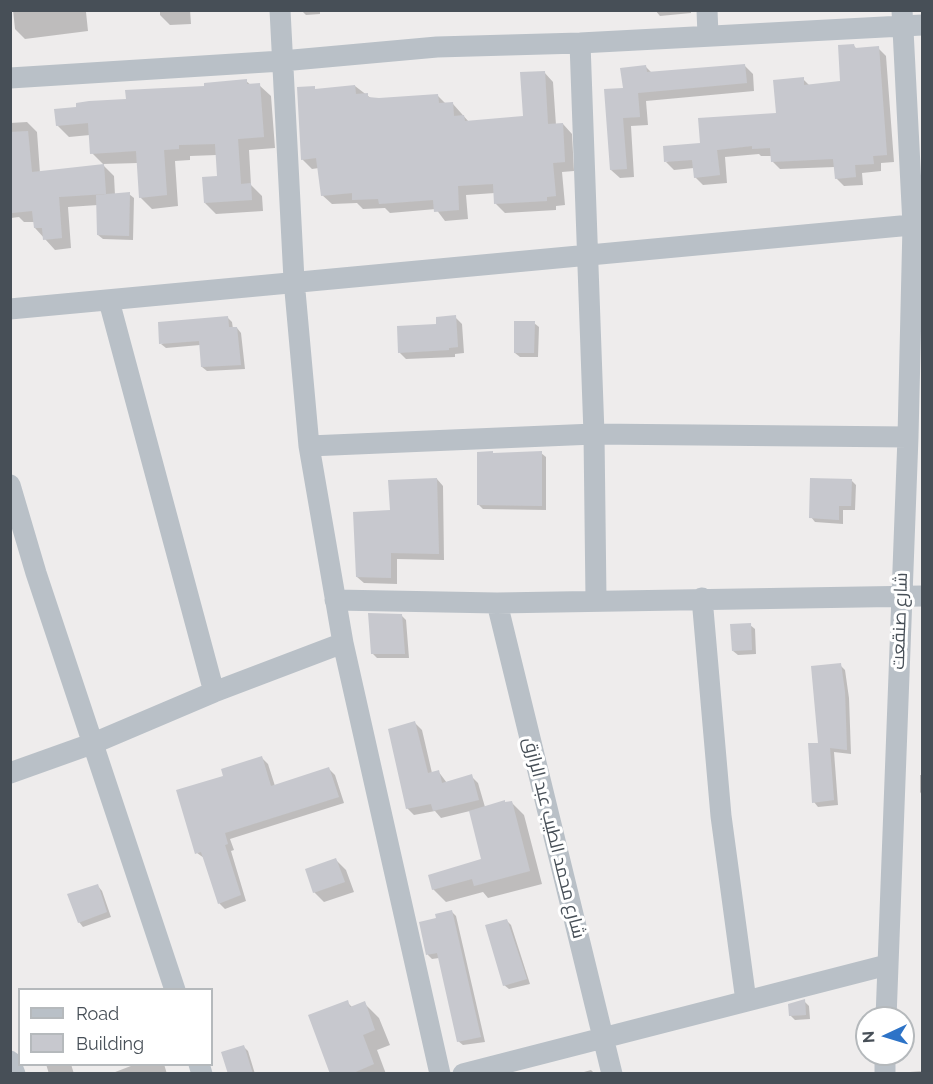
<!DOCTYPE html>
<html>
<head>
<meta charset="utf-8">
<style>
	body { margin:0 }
	#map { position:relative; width:933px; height:1084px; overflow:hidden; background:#eeecec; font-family:Raleway,sans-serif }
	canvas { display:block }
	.frame { position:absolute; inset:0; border:12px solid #474f57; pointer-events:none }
	.legend { position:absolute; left:18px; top:988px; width:195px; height:78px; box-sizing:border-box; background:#fff; border:2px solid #b5b9bc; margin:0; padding:8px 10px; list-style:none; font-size:18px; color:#474f57 }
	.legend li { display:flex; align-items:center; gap:12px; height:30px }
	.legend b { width:30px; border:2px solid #b5b9bc }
	.north { position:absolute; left:855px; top:1006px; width:60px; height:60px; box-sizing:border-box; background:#fff; border:2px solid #b5b9bc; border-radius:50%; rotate:266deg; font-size:16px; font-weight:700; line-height:24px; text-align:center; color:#474f57 }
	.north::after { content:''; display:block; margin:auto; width:21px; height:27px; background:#2d73c7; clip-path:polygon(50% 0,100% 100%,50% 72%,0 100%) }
</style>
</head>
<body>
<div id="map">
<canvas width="933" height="1084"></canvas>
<div class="frame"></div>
<ul class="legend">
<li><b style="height:8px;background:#b9c0c7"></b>Road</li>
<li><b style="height:16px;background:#c7c8ce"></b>Building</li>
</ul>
<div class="north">N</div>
</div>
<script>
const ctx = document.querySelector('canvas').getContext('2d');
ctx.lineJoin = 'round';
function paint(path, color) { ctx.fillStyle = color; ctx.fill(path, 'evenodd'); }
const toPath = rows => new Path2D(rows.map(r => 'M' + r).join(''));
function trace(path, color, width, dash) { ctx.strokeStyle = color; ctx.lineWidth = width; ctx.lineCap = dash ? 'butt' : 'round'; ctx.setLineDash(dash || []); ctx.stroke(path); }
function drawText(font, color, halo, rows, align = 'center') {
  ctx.font = font + ' Raleway,Cairo,sans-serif'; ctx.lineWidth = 6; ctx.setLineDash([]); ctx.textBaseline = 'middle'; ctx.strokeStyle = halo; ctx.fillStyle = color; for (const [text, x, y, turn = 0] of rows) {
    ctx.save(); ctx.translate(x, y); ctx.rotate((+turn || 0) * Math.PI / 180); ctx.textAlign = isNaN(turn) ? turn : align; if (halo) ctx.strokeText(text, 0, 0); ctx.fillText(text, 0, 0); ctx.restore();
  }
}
paint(toPath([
	[13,10,92,10,86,12,88,31,25,39,15,29],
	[160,10,190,10,191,24,170,25,160,15],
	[301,10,320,10,320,14,306,15],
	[655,10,691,10,691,13,660,16],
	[854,46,857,49,878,48,886,56,894,162,881,163,881,171,862,173,863,185,844,186,836,178,835,167,780,169,772,161,772,156,761,156,759,154,725,157,727,183,703,185,695,177,694,168,674,170,666,162,777,114,803,79,810,86,841,82],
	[744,65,753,74,754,91,646,101,648,125,631,126,634,177,620,178,611,170,624,89,646,67,652,73],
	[544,72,553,82,556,125,563,124,572,134,574,171,562,172,565,205,556,206,556,210,505,213,496,204,495,193,466,195,468,219,445,221,436,209,390,213,385,208,363,209,357,203,332,204,322,195,319,168,312,169,302,159,314,88,317,91,355,86,372,99,438,96,446,104,453,104,469,122,524,117],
	[246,81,251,85,259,85,271,96,275,148,249,150,251,185,262,196,263,211,216,214,205,203,218,177,217,155,190,156,190,160,175,161,178,206,152,209,140,197,138,163,103,164,92,153,90,135,69,137,57,125,127,100],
	[27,122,37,132,40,173,104,166,114,176,115,195,129,194,134,198,133,240,103,239,98,235,98,205,68,207,71,248,55,250,35,228,35,222,24,222,19,217,11,218,10,123],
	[227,317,232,322,233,329,237,328,241,333,245,369,207,371,202,367,200,345,166,348,161,344],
	[455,317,462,324,464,353,455,354,455,357,406,359,399,352,438,325],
	[534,323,539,327,538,357,520,357,515,353],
	[541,453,546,457,546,510,483,509,478,504],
	[437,479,443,486,444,560,397,559,397,584,364,583,357,577,391,512],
	[851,480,856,485,855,510,843,510,843,524,815,522,811,517],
	[401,615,406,620,409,658,377,658,373,654],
	[750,625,755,629,756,654,738,655,733,651],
	[840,665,845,670,849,698,851,754,834,752,838,805,818,807,814,802,820,744],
	[415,723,422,730,432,773,438,771,447,783,471,776,478,783,485,807,511,802,524,815,542,884,488,898,483,892,446,902,433,889,483,860,470,811,441,818,435,811,414,815,407,808],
	[262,758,268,764,275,786,329,769,335,775,344,803,230,839,234,850,231,851,246,901,225,909,219,903,204,858,197,853,225,777],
	[920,775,922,775,922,795,920,792],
	[336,860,346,870,354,892,324,902,314,892],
	[98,886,102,891,111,917,83,927,79,922],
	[451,911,456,916,485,1042,463,1045,458,1041,439,958,432,959,428,955,421,924,438,919],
	[507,921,511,925,530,984,509,989,504,985],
	[804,1001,809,1006,810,1019,795,1020,790,1015],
	[347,1002,352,1007,364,1003,379,1018,390,1045,377,1050,386,1074,332,1074],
	[243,1046,248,1051,255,1074,229,1074],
	[46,1064,71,1064,74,1074,49,1074],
	[136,1064,164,1064,167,1074,110,1074],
	[591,1070,595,1074,577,1074],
	[922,1071,922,1074,910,1074,910,1072]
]), '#0003');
paint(toPath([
	[854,44,855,48,879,46,887,155,873,156,874,164,855,165,856,177,835,179,833,159,771,162,770,148,752,149,752,146,717,150,720,175,694,178,692,160,664,162,663,146,700,143,698,118,776,113,773,80,804,77,804,85,840,81,838,45],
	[745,64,747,83,638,93,640,117,623,118,627,169,610,170,604,89,623,88,620,68,646,65,647,72],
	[545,71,548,124,563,123,565,162,553,163,556,196,547,197,547,201,494,204,493,184,458,186,459,210,434,212,433,200,379,204,378,199,352,200,352,193,321,196,316,158,301,160,297,87,315,86,315,89,355,85,356,94,368,93,368,97,379,98,438,94,439,103,453,102,454,116,464,115,465,121,523,116,520,72],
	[247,79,247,84,260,83,264,137,238,139,241,184,251,183,252,200,204,203,202,177,217,176,215,144,179,145,179,149,164,150,167,195,139,198,136,151,90,154,88,123,56,126,54,109,76,107,76,103,89,101,126,99,125,90,204,86,204,83],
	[28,131,32,172,104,164,106,194,59,197,62,238,43,240,42,228,34,228,32,211,12,213,10,132],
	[130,192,129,236,97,235,96,195],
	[456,315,458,347,449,348,449,350,398,353,397,326,436,324,436,317],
	[228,316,229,327,237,327,241,365,201,367,199,341,159,344,158,322],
	[514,321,535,321,534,353,514,353],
	[493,451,493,453,542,451,542,506,477,505,477,452],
	[437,478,439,554,391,553,391,578,356,577,353,512,390,510,388,480],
	[810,478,852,479,851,506,839,506,839,520,809,518],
	[368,613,402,614,405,654,371,654],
	[751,623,752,650,732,651,730,624],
	[841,663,845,692,847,750,830,748,834,800,812,803,808,743,818,743,811,666],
	[415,721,428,773,439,770,442,783,472,774,479,800,433,811,431,804,406,809,388,729],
	[262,756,271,786,329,767,339,797,225,833,228,844,225,845,241,895,218,904,201,852,195,854,176,790,223,776,221,769],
	[505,800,505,802,512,801,530,871,474,886,472,879,432,890,428,875,481,859,469,811],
	[336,858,345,882,313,893,305,869],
	[98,884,107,912,78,923,67,894],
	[452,910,481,1037,457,1042,437,953,426,955,419,922,436,918,435,914],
	[507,919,527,979,503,986,485,925],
	[805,999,806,1015,789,1016,788,1004],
	[348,1000,350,1007,365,1001,375,1030,363,1035,374,1064,351,1074,330,1074,308,1015],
	[244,1045,253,1074,228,1074,221,1052]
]), '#c7c8ce');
trace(toPath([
	[280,10,294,280,309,446,343,643,440,1074],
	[707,10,708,35],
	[580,43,594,434,596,599],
	[10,78,282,61,437,47,580,43,922,25],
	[109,301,214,692],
	[10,309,922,224],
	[309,446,594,434,908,437],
	[10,485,36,573,175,990],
	[702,598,721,816,746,1001],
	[335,600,497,603,922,596],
	[497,603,612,1074],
	[10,773,94,743,214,692,343,643],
	[886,1018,908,437,913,225,902,10],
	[10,1061,15,1074],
	[199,1064,202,1074],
	[463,1074,887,965],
	[885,1074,885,1054]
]), '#b9c0c7', 21);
drawText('18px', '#474f57', '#fff', [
	["شارع صنقعت",900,621,-88],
	["شارع محمد الطيب عبد الرازق",554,838,76]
]);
</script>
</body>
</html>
